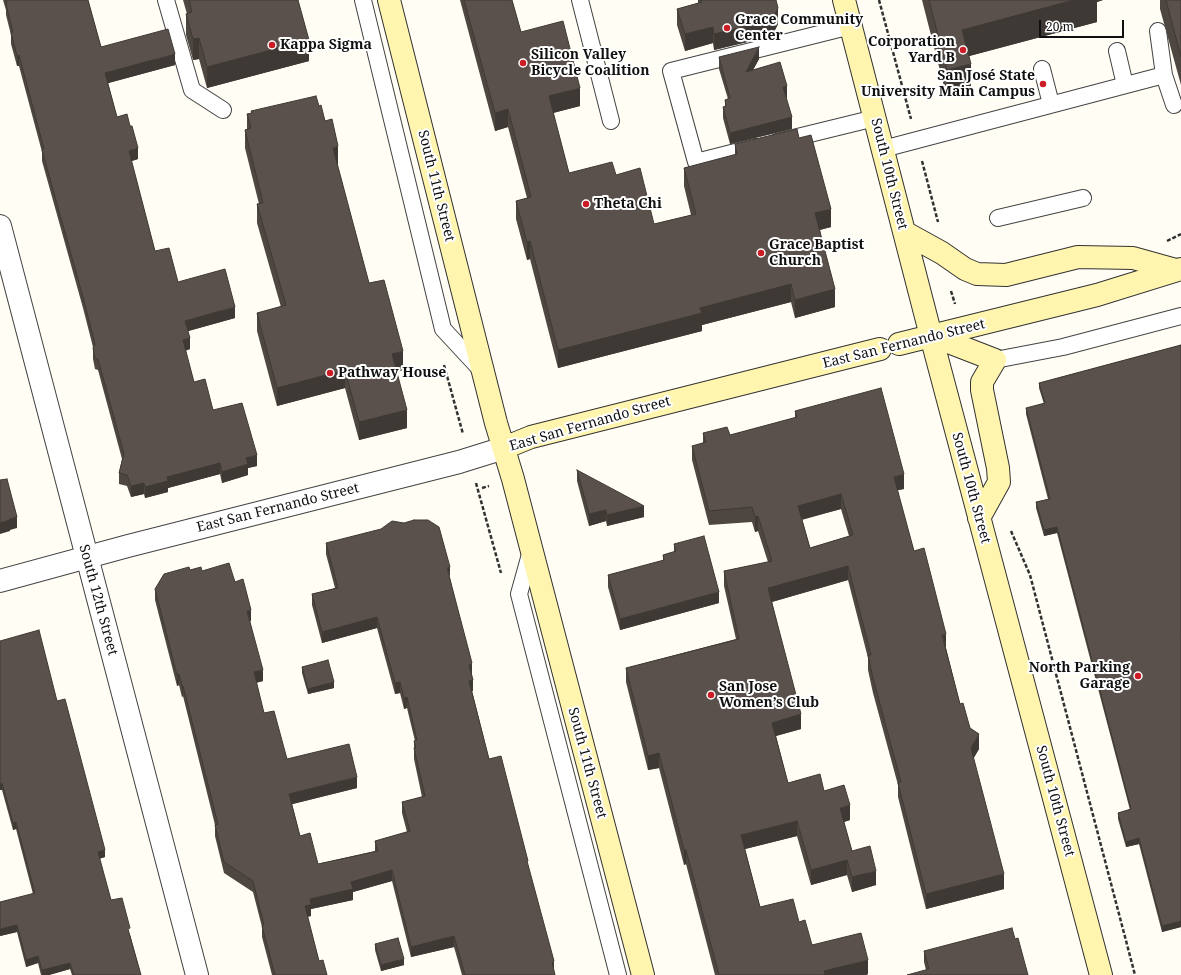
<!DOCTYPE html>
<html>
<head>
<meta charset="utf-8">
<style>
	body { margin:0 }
	#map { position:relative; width:1181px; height:975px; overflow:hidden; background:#fffdf4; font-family:"Noto Serif",serif }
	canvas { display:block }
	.scale { position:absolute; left:1039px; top:20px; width:85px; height:18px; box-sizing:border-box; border:2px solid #101010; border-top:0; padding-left:5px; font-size:12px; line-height:14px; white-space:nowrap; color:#101010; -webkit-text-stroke:3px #fff; paint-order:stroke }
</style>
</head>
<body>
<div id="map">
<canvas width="1181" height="975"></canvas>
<div class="scale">20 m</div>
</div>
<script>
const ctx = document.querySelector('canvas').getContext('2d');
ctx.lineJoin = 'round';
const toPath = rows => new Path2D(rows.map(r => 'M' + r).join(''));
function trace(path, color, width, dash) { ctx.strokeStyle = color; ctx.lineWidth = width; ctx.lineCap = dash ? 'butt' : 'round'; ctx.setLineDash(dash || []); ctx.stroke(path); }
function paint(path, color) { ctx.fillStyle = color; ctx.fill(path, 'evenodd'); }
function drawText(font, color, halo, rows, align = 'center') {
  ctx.font = font + ' "Noto Serif",serif'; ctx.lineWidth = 4; ctx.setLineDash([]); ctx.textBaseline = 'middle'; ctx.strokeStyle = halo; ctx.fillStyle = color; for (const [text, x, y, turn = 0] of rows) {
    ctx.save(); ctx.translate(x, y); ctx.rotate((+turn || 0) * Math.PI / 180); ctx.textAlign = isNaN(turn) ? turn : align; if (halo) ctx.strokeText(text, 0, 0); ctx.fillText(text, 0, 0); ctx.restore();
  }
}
const service = toPath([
	[166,0,192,90,223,110],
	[363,0,443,329,482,371],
	[580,0,611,121],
	[1158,31,1164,75],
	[1117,51,1125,85],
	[1042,69,1051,104],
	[777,142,875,118],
	[755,147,696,162,671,71,851,26],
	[883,149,1164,75,1174,105],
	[998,218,1083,198],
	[995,360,1063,347,1181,316],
	[531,551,519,594,618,975]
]);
const minor = toPath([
	[0,226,197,975]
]);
const tertiary = toPath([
	[0,581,128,546,459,462,504,448]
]);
const secondary = toPath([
	[389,0,496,423,513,479,643,975],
	[844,0,931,336,1101,975],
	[904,232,942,253,965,269,977,274,1006,275,1078,257,1133,258,1176,270],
	[933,336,995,360,982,382,982,390,998,468,999,482,979,518],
	[899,344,1097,295,1181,269],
	[504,448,531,437,880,349]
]);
trace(service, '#434343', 18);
trace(minor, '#434343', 24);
trace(tertiary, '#434343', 24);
trace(secondary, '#323232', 24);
trace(toPath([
	[879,0,911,119],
	[922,161,938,222],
	[1167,241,1181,234],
	[951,291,955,304],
	[444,365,463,434],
	[476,483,501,573],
	[482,488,489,486],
	[1011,531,1030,575,1135,975]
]), '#323232', 2.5, [4, 2]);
trace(service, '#fff', 16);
trace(minor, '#fff', 22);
trace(tertiary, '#fff', 22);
trace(secondary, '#fff5af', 22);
paint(toPath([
	[3,0,88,0,101,47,175,65,108,83,117,117,138,159,131,161,155,251,178,282,235,318,188,331,190,349,185,351,194,382,213,410,257,466,248,468,248,475,222,483,220,474,168,488,168,492,145,498,144,494,131,497,127,486,119,484,119,473,122,459,98,370,95,369,93,359,93,347,83,308,42,161,42,152,19,66,17,66,11,44,11,35,6,15,6,10],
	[183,0,298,0,309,61,207,88,199,59,193,60,186,35,186,14,187,14],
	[460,0,512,0,521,32,580,106,553,113,569,173,616,175,654,224,691,215,684,186,684,168,735,155,735,144,799,138,831,227,820,230,835,307,795,318,791,302,702,325,702,331,558,368,530,259,527,260,516,219,516,201,527,198,508,127,495,131],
	[698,0,776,0,778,24,772,36,714,50,713,43,685,51,677,25,677,9,698,4],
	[922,0,1103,0,1097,2,1097,22,969,56,971,91,947,98],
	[1160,0,1181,0,1181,85,1160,9],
	[719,57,759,59,753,70,787,98,786,98,792,129,730,144,723,118,723,107,725,106,725,100,728,99,719,69],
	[319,106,325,121,338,165,337,165,369,283,403,370,397,372,407,428,359,440,345,388,277,406,257,331,257,313,281,307,257,223,257,204,259,204,245,148,245,130,247,129,247,114,251,113,251,111],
	[1181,345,1181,927,1162,932,1139,844,1126,847,1118,819,1118,813,1130,810,1057,533,1044,536,1036,508,1036,502,1048,499,1026,414,1026,408,1044,404,1039,388,1039,383],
	[795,411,904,489,897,490,914,551,946,648,960,704,970,728,979,749,973,758,1004,889,926,909,898,797,898,785,873,693,868,670,868,658,848,580,772,602,801,729,776,736,788,783,824,791,850,820,844,822,852,851,876,885,852,892,847,875,811,885,797,836,745,849,760,907,799,922,812,945,868,974,866,975,715,975,686,864,684,865,659,768,648,770,626,682,626,668,736,639,724,586,724,571,768,562,758,531,755,532,752,522,709,525,692,460,692,446,703,443,703,433,730,435,795,418],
	[841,509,849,536,810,548,802,519],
	[577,470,644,517,607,526,606,521,589,526,577,481],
	[326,543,450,578,472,674,473,691,472,691,489,759,528,867,555,975,462,975,454,947,411,957,392,881,353,892,353,900,311,909,311,916,307,917,319,961,327,975,272,975,262,937,262,927,253,892,224,873,215,836,215,825,183,696,182,697,179,685,177,686,155,600,155,589,190,570,202,571,235,582,251,621,250,621,263,681,256,683,264,713,287,759,357,788,292,804,300,836,318,864,375,851,375,841,407,832,402,813,402,802,422,797,414,759,414,741,415,741,407,708,404,709,400,693,395,694,377,628,322,643,312,605,312,594,335,588,326,554],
	[674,544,719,603,620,630,608,587,608,575,663,561,663,555,674,552],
	[0,641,57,701,105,857,99,859,111,900,130,935,141,975,72,975,70,969,49,975,41,975,38,963,26,967,17,932,0,936,33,894,16,829,13,830,2,790],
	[302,667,334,688,308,694,302,673],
	[1015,939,926,970,924,962,924,951],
	[375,944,404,965,381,971,375,950]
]), '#4d4641');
paint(toPath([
	[1074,0,1103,0,1097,2,1097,22,962,58,962,30],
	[778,8,778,24,772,36,714,50,714,34],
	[713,27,713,43,685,51,685,34],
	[199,38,199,59,193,60,193,39],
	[309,40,309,61,207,88,207,67],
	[759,47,759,59,746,83,746,72],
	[175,54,175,65,105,84,105,73],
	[19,55,19,66,17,66,17,56],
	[971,64,971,91,947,98,947,70],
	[787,86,787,98,783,99,783,87],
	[580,88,580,106,549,114,549,96],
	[508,109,508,127,495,131,495,113],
	[792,117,792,129,730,144,730,133],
	[338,146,338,165,333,166,333,148],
	[138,148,138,159,129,162,129,151],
	[831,209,831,227,815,231,815,213],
	[530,241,530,259,527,260,527,242],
	[791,284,791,302,702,325,702,331,558,368,558,350,700,308],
	[835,289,835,307,795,318,795,300],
	[235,307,235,318,185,332,185,321],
	[190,338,190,349,183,351,183,340],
	[403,351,403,370,392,373,392,354],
	[345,370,345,388,277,406,277,388],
	[407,410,407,428,359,440,359,422],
	[257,455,257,466,248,468,248,475,222,483,222,472,246,458],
	[220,463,220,474,168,488,168,492,145,498,145,487,167,477],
	[904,474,904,489,894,491,894,477],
	[144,483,144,494,131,497,131,486],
	[841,494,841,509,798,521,798,506],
	[644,506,644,517,607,526,607,515],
	[606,510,606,521,589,526,589,514],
	[758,516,758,531,755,532,755,517],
	[17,517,17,528,10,530,10,531,0,534,0,523,9,519],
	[1057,527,1057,533,1044,536,1044,530],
	[848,566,848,580,768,603,768,588],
	[450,567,450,578,447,568],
	[719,592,719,603,620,630,620,619],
	[251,610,251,621,247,622,247,611],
	[377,617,377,628,322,643,322,632],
	[946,634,946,649,942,635],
	[472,663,472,674,469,675,469,665],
	[263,670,263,681,254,683,254,672],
	[179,674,179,685,177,686,177,675],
	[473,680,473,691,469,692,469,681],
	[334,682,334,688,308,694,308,689],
	[400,682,400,693,395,694,395,683],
	[182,686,183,686,183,696,182,697],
	[407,697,407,708,404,709,404,698],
	[801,714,801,729,772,737,772,723],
	[979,734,979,749,971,763,971,748],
	[659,753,659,768,648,770,648,756],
	[357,777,357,788,289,805,289,794],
	[2,783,2,790,0,790,0,784],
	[850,805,850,820,840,823,840,808],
	[797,821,797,836,741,850,741,835],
	[16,822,16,829,13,830,13,823],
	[1139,838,1139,844,1126,847,1126,842],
	[105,850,105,857,98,859,98,852],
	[684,850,686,850,686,864,684,865],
	[847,860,847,875,811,885,811,870],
	[392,870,392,881,353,892,353,900,311,909,311,916,305,917,305,906,310,899,351,882],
	[876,871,876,885,852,892,852,877],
	[1004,874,1004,889,926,909,926,894],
	[1181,921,1181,927,1162,932,1162,926],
	[17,925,17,932,0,936,0,929],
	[454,936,454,947,411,957,411,947],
	[38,956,38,963,26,967,26,960],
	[404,959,404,965,381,971,381,965],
	[868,960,868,974,866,975,824,975,824,971],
	[554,961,554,972,552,962],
	[70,963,70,969,49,975,42,975,42,970]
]), '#3f3935');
const building = toPath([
	[6,0,88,0,101,47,168,29,175,54,105,73,117,117,127,114,130,126,132,126,138,148,129,151,155,251,169,248,178,282,225,269,235,307,185,321,190,338,183,340,194,382,205,379,213,410,242,403,257,455,246,458,248,464,222,472,220,463,167,477,168,481,145,487,144,483,131,486,127,475,119,473,124,454,98,359,95,358,93,348,95,344,83,297,42,150,44,149,19,55,17,56,11,33,13,32,6,4,7,4,6,0],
	[189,0,298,0,309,40,207,67,199,38,193,39,186,14,192,12,189,0],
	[464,0,512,0,521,32,563,21,580,88,549,96,569,173,612,162,616,175,640,168,654,224,696,214,684,168,737,154,735,144,797,129,799,138,811,135,831,209,815,213,835,289,795,300,791,284,700,308,702,313,558,350,530,241,527,242,516,201,531,197,508,109,495,113,464,0],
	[701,0,776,0,778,8,772,20,714,34,713,27,685,34,677,9,702,2,701,0],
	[929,0,1074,0,962,30,971,64,947,70,929,0],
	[1166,0,1181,0,1181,57,1166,0],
	[759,47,746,72,780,62,787,86,783,87,792,117,730,133,723,107,726,106,725,100,730,98,719,57,759,47],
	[316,96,319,106,321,105,325,121,332,119,338,146,333,148,369,283,384,280,403,351,392,354,407,410,359,422,345,370,277,388,257,313,286,305,257,204,263,203,245,130,251,128,247,114,252,113,251,111,316,96],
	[1181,345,1181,921,1162,926,1139,838,1126,842,1118,813,1131,809,1057,527,1044,530,1036,502,1050,499,1026,408,1045,403,1039,383,1181,345],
	[881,388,904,474,894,477,914,551,924,548,946,634,942,635,960,704,963,703,970,728,979,734,971,748,1004,874,926,894,898,783,901,782,873,678,868,655,871,655,848,566,768,588,801,714,772,723,788,783,820,774,824,791,844,785,850,805,840,808,852,851,870,846,876,871,852,877,847,860,811,870,797,821,741,835,760,907,793,899,799,922,805,920,812,945,861,933,868,960,824,971,825,975,719,975,686,850,684,850,659,753,648,756,626,668,739,639,724,571,772,561,758,516,755,517,752,507,709,511,692,446,706,442,703,433,727,427,730,435,797,417,795,411,881,388],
	[841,494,853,535,810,548,798,506,841,494],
	[577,470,637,502,644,506,607,515,606,510,589,514,577,470],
	[7,479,17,517,9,519,10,520,0,523,0,480,7,479],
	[414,520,428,520,439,527,450,567,447,568,472,663,469,665,473,680,469,681,489,759,501,756,528,861,527,861,554,961,552,962,555,975,465,975,454,936,411,947,392,870,351,882,353,889,310,899,311,905,305,906,319,961,323,960,327,975,275,975,262,926,264,925,253,881,224,862,215,825,218,824,183,686,182,686,179,674,177,675,155,589,164,574,189,567,190,570,201,567,202,571,229,563,235,582,243,579,251,610,247,611,263,670,254,672,264,713,274,711,287,759,349,744,357,777,289,794,300,836,310,833,318,864,378,851,375,841,410,831,402,802,425,796,414,748,416,748,414,741,417,740,407,697,404,698,400,682,395,683,377,617,322,632,312,594,338,588,326,543,381,529,392,521,404,523,414,520],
	[704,536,719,592,620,619,608,575,664,560,663,555,676,551,674,544,704,536],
	[39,630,57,701,65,699,105,850,98,852,111,900,122,898,130,928,128,929,141,975,74,975,70,963,42,970,38,956,26,960,17,925,0,929,0,902,35,893,16,822,13,823,2,783,0,784,0,641,39,630],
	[328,660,334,682,308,689,302,667,328,660],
	[1012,928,1015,939,1018,938,1028,975,907,975,929,969,924,951,1012,928],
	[398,938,404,959,381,965,375,944,398,938]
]);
paint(building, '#5a514c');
trace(building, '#3f3935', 1);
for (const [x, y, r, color] of [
	[727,28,4,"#cc1d27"],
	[272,45,4,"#cc1d27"],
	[963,50,4,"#cc1d27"],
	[523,63,4,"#cc1d27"],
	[1043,84,4,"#cc1d27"],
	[586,204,4,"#cc1d27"],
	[761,253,4,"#cc1d27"],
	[330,373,4,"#cc1d27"],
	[1138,676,4,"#cc1d27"],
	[711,695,4,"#cc1d27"]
]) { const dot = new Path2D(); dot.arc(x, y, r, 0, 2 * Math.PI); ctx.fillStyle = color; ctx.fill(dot); trace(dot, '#fff', 1.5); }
drawText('bold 14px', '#101010', '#fff', [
	["Grace Community",735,20],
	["Center",735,36],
	["Corporation",955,42,"right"],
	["Yard B",955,58,"right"],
	["Kappa Sigma",280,45],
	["Silicon Valley",531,55],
	["Bicycle Coalition",531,71],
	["San José State",1035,76,"right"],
	["University Main Campus",1035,92,"right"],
	["Theta Chi",594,204],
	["Grace Baptist",769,245],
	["Church",769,261],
	["Pathway House",338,373],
	["North Parking",1130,668,"right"],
	["Garage",1130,684,"right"],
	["San Jose",719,687],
	["Women’s Club",719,703]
], 'left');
drawText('14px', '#101010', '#fff', [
	["South 10th Street",889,174,76],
	["South 11th Street",436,186,76],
	["East San Fernando Street",904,344,-14],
	["East San Fernando Street",590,424,-16],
	["South 10th Street",971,488,75],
	["East San Fernando Street",278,508,-14],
	["South 12th Street",98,600,75],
	["South 11th Street",587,763,75],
	["South 10th Street",1055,801,75]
]);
</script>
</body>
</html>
